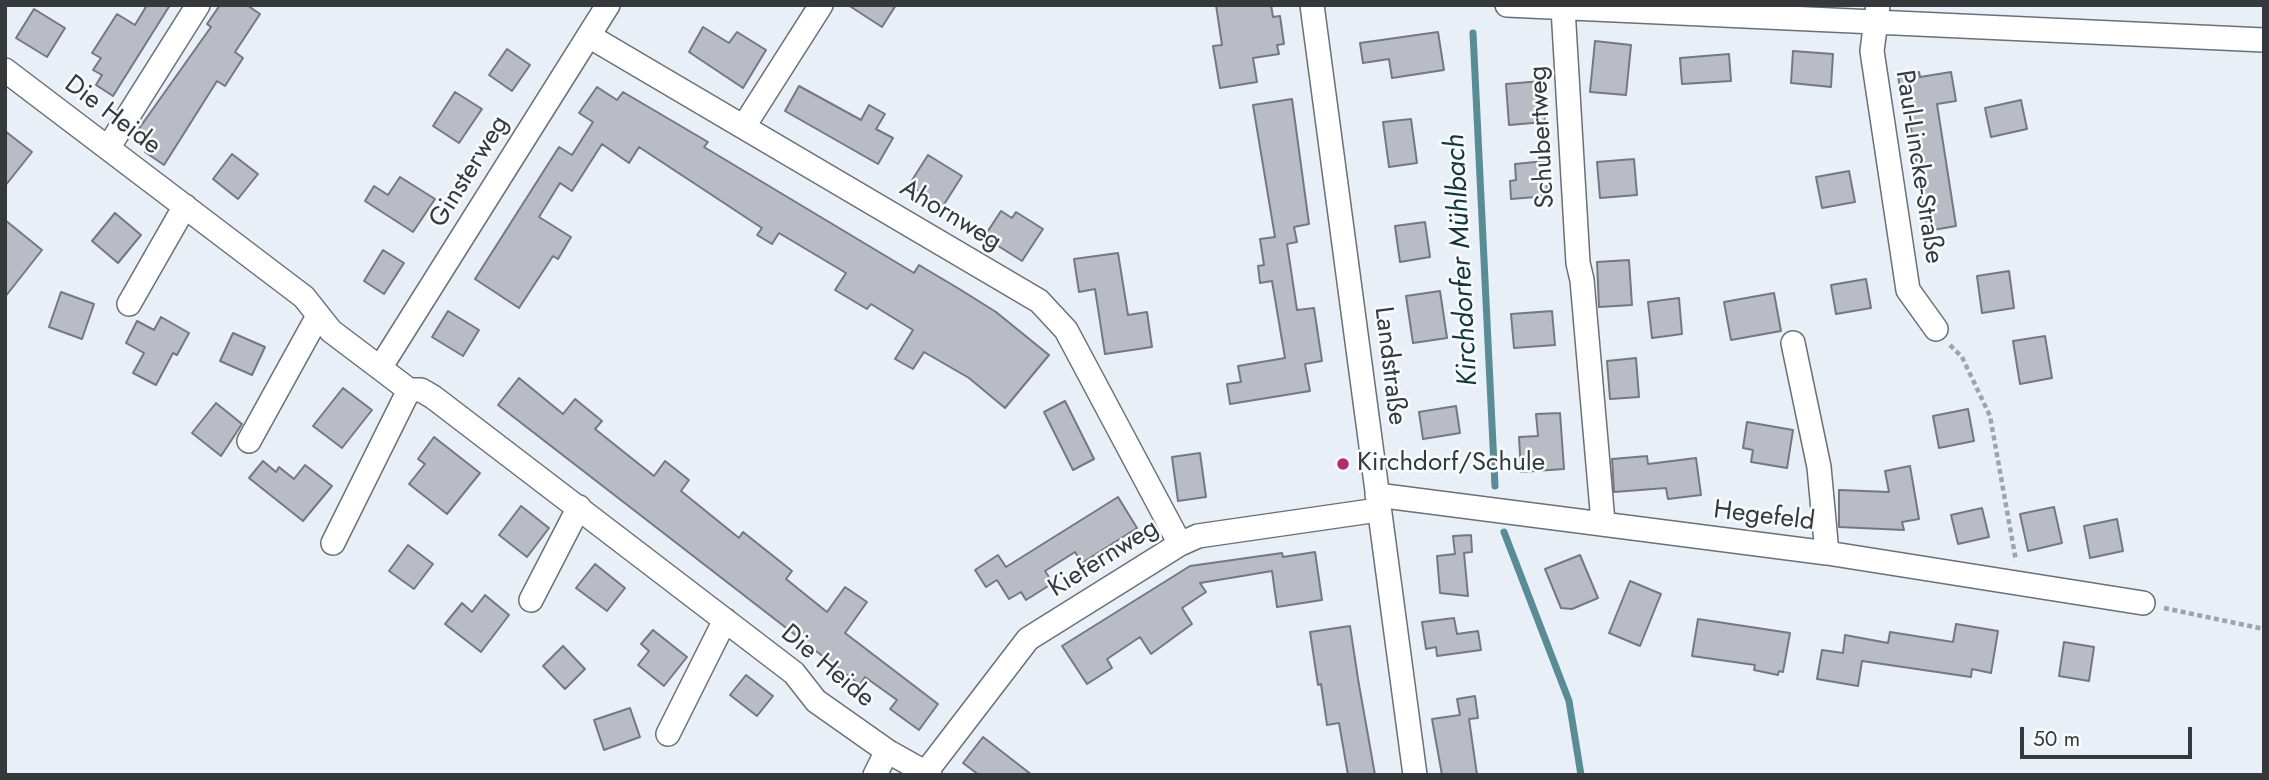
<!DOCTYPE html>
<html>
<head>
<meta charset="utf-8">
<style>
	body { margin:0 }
	#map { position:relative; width:2269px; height:780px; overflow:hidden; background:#e8eff7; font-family:Jost,sans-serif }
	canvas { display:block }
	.frame { position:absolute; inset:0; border:7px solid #36393c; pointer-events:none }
	.scale { position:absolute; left:2020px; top:727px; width:172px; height:32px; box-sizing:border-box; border:4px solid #36393c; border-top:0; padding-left:9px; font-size:21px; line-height:24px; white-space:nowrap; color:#36393c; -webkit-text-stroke:5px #f9fcff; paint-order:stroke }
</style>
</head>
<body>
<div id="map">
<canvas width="2269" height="780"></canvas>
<div class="frame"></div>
<div class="scale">50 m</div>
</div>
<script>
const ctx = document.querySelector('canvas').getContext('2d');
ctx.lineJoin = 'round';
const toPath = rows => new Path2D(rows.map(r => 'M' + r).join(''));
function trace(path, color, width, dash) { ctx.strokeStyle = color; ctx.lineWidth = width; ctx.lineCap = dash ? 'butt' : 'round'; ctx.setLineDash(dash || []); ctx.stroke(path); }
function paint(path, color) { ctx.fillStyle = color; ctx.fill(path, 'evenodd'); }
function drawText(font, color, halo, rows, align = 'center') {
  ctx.font = font + ' Jost,sans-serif'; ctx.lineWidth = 5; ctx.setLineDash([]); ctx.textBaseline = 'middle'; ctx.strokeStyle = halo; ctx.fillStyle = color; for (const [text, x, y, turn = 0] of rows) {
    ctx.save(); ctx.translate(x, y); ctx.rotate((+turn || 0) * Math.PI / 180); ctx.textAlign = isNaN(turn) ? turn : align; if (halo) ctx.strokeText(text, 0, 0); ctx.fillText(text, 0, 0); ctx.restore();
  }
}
trace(toPath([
	[1473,33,1495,486],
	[1504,532,1569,701,1581,775]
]), '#598c94', 7);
const building = toPath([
	[147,5,170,5,113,96,96,85,102,75,93,70,101,58,92,53,117,14,135,25,147,5],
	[220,5,247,5,260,14,235,52,243,58,225,86,217,81,164,165,145,152,153,140,138,130,211,27,207,24,220,5],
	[848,5,896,5,882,27,848,5],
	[1216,5,1271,5,1273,17,1280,16,1284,44,1277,45,1279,54,1253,58,1257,82,1220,88,1213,46,1222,45,1216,5],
	[34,9,65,28,47,57,16,38,34,9],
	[703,27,729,43,737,32,766,50,743,88,689,52,703,27],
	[1438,32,1444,70,1392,78,1389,59,1363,63,1360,43,1438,32],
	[1595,41,1631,45,1626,95,1590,92,1595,41],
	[507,49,530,65,512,91,489,75,507,49],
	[1793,51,1833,54,1831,87,1791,83,1793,51],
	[1729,54,1731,81,1682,84,1680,58,1729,54],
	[1919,72,1920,77,1951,72,1956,101,1937,104,1956,226,1927,231,1908,109,1903,110,1898,75,1919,72],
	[1542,81,1545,122,1509,125,1506,84,1542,81],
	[799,86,861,120,869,105,885,114,876,129,893,138,878,164,785,111,799,86],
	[597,87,617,100,623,92,708,142,704,147,914,273,919,265,961,290,996,312,1049,355,1005,408,969,378,924,352,913,369,895,359,913,330,871,304,867,309,835,290,846,273,779,233,772,244,757,235,762,228,639,147,629,163,602,144,572,191,560,183,539,217,571,237,558,259,553,256,519,308,475,279,559,147,572,155,593,122,579,113,597,87],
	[455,92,482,109,459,143,433,126,455,92],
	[1292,99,1309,224,1294,227,1297,242,1287,244,1297,310,1314,308,1322,361,1305,364,1310,391,1230,404,1227,384,1241,382,1238,366,1285,358,1272,281,1260,283,1258,266,1264,265,1260,239,1275,237,1253,105,1292,99],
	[2021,100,2027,129,1991,137,1985,108,2021,100],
	[1411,119,1417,163,1389,167,1383,122,1411,119],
	[5,131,32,152,5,186,5,131],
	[232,154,258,174,238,199,213,179,232,154],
	[928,155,962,176,943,206,909,185,928,155],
	[1634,159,1637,195,1600,198,1597,162,1634,159],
	[1545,161,1548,196,1511,199,1510,181,1516,180,1515,164,1545,161],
	[1849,171,1855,202,1822,208,1816,177,1849,171],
	[400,177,435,199,413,232,365,201,374,186,388,195,400,177],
	[1001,211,1012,218,1016,212,1043,229,1022,261,984,237,1001,211],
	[115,213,141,235,118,263,92,241,115,213],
	[5,220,42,250,5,297,5,220],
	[1425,222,1430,257,1400,262,1395,226,1425,222],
	[383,250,404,263,384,294,364,281,383,250],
	[1118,253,1128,315,1147,312,1152,347,1105,354,1095,289,1079,292,1074,259,1118,253],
	[1629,260,1632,305,1599,307,1597,262,1629,260],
	[2009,271,2014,308,1982,313,1977,276,2009,271],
	[1866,279,1871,308,1836,314,1831,285,1866,279],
	[1440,291,1447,338,1413,343,1406,296,1440,291],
	[61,292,94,304,82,339,49,327,61,292],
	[1774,293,1781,331,1731,340,1724,302,1774,293],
	[1679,298,1682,334,1652,338,1648,302,1679,298],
	[448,311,479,330,463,356,432,337,448,311],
	[1552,311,1555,345,1514,348,1511,314,1552,311],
	[161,317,189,333,177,355,173,353,156,385,133,373,144,353,126,343,137,321,154,330,161,317],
	[233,333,265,347,252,375,220,361,233,333],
	[2045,336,2052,378,2020,384,2013,341,2045,336],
	[1636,358,1639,397,1610,399,1607,361,1636,358],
	[519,378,563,414,575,399,602,421,595,429,654,476,665,461,689,480,681,491,739,538,743,532,792,571,786,579,827,612,845,587,867,602,845,633,938,704,919,730,890,709,897,700,865,677,860,685,498,405,519,378],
	[343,388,372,410,342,448,313,426,343,388],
	[1065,401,1094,459,1073,470,1044,412,1065,401],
	[216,403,242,424,221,456,192,433,216,403],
	[1456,406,1460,433,1423,439,1419,412,1456,406],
	[1968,409,1974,441,1939,448,1933,416,1968,409],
	[1560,413,1564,469,1521,472,1519,437,1538,436,1536,414,1560,413],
	[1747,422,1793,430,1787,468,1751,462,1753,450,1743,448,1747,422],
	[434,437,480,473,447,514,409,484,425,464,418,459,434,437],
	[1200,453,1206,497,1178,501,1172,457,1200,453],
	[1647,456,1648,464,1696,458,1701,495,1668,499,1666,488,1614,492,1612,459,1647,456],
	[263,461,276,472,279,467,294,479,305,465,332,486,303,521,249,478,263,461],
	[1910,466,1919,519,1902,522,1904,530,1839,527,1839,490,1889,492,1885,471,1910,466],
	[1118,497,1137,528,1082,563,1075,552,1045,571,1053,583,1026,600,1021,592,1009,599,997,580,986,587,975,570,998,555,1006,567,1118,497],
	[521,506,549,528,527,557,499,535,521,506],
	[2054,507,2062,543,2028,551,2020,514,2054,507],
	[1982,508,1989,537,1958,544,1951,515,1982,508],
	[2117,519,2123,551,2090,558,2084,526,2117,519],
	[1471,535,1472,552,1464,553,1468,596,1440,593,1437,556,1455,554,1453,536,1471,535],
	[408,545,433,564,414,589,389,571,408,545],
	[1315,552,1322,600,1277,607,1272,571,1200,583,1206,592,1182,608,1192,624,1151,654,1140,637,1107,659,1112,668,1087,684,1062,646,1190,566,1282,553,1283,557,1315,552],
	[1580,555,1598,598,1572,609,1561,608,1545,569,1580,555],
	[595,564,625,588,607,611,576,588,595,564],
	[1630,581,1661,594,1640,646,1609,633,1630,581],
	[485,595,509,615,481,652,445,624,462,603,472,612,485,595],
	[1454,618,1457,634,1478,631,1481,650,1437,656,1436,647,1426,649,1422,622,1454,618],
	[1698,619,1790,633,1783,672,1779,671,1778,675,1754,670,1755,665,1692,656,1698,619],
	[1956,624,1998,631,1991,673,1972,669,1971,677,1862,661,1858,686,1817,679,1822,650,1843,653,1845,635,1888,643,1890,632,1953,642,1956,624],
	[1350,626,1358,679,1375,775,1348,775,1339,723,1327,725,1321,684,1318,685,1310,632,1350,626],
	[653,630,687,657,664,686,638,665,649,651,641,644,653,630],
	[2064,642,2094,647,2089,681,2059,676,2064,642],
	[563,646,585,669,565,689,543,666,563,646],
	[746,675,773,696,757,716,730,695,746,675],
	[1475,696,1478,718,1469,719,1477,775,1442,775,1432,719,1460,715,1457,699,1475,696],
	[630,708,640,737,604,750,594,720,630,708],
	[983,737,1032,775,979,775,963,763,983,737]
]);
paint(building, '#b9bcc5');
trace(building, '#757880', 2);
const minor = toPath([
	[1312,5,1415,775],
	[1507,5,2264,40],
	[1878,5,1872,51,1908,290,1936,329],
	[1563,8,1578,263,1582,280,1603,522],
	[589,36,1039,301,1066,330,1180,544],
	[5,70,304,297,331,331,380,368,409,390,421,390,433,397,794,673,816,701,887,751,930,775],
	[744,126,821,5],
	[108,148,198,5],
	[129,304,185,206],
	[1793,343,1819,467,1827,553],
	[380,368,608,5],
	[249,441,318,316],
	[1377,495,1827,553,2143,603],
	[333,543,409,390],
	[531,600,579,507],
	[668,734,725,620],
	[926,772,1028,639,1180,544,1198,536,1378,510],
	[875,775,887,751]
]);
trace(minor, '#697076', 26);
trace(toPath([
	[1950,345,1962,357,1990,416,2016,561],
	[2164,608,2264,629]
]), '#9fa4aa', 4.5, [5, 3.5]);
trace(minor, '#fff', 23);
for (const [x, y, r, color] of [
	[1343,464,7,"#b12b70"]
]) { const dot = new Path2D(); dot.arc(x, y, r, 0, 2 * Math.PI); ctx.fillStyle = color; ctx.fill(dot); trace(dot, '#f9fcff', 2.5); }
drawText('26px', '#36393c', '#f9fcff', [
	["Die Heide",112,116,37],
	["Schubertweg",1543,137,-93],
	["Paul-Lincke-Straße",1918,167,81],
	["Ginsterweg",470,172,-58],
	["Ahornweg",950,216,31],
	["Landstraße",1389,366,83],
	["Hegefeld",1764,517,7],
	["Kiefernweg",1104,559,-32],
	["Die Heide",827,667,40]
]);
drawText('26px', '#36393c', '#f9fcff', [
	["Kirchdorf/Schule",1357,464]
], 'left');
drawText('italic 28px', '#12363a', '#f9fcff', [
	["Kirchdorfer Mühlbach",1463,260,-93]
]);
</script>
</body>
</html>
